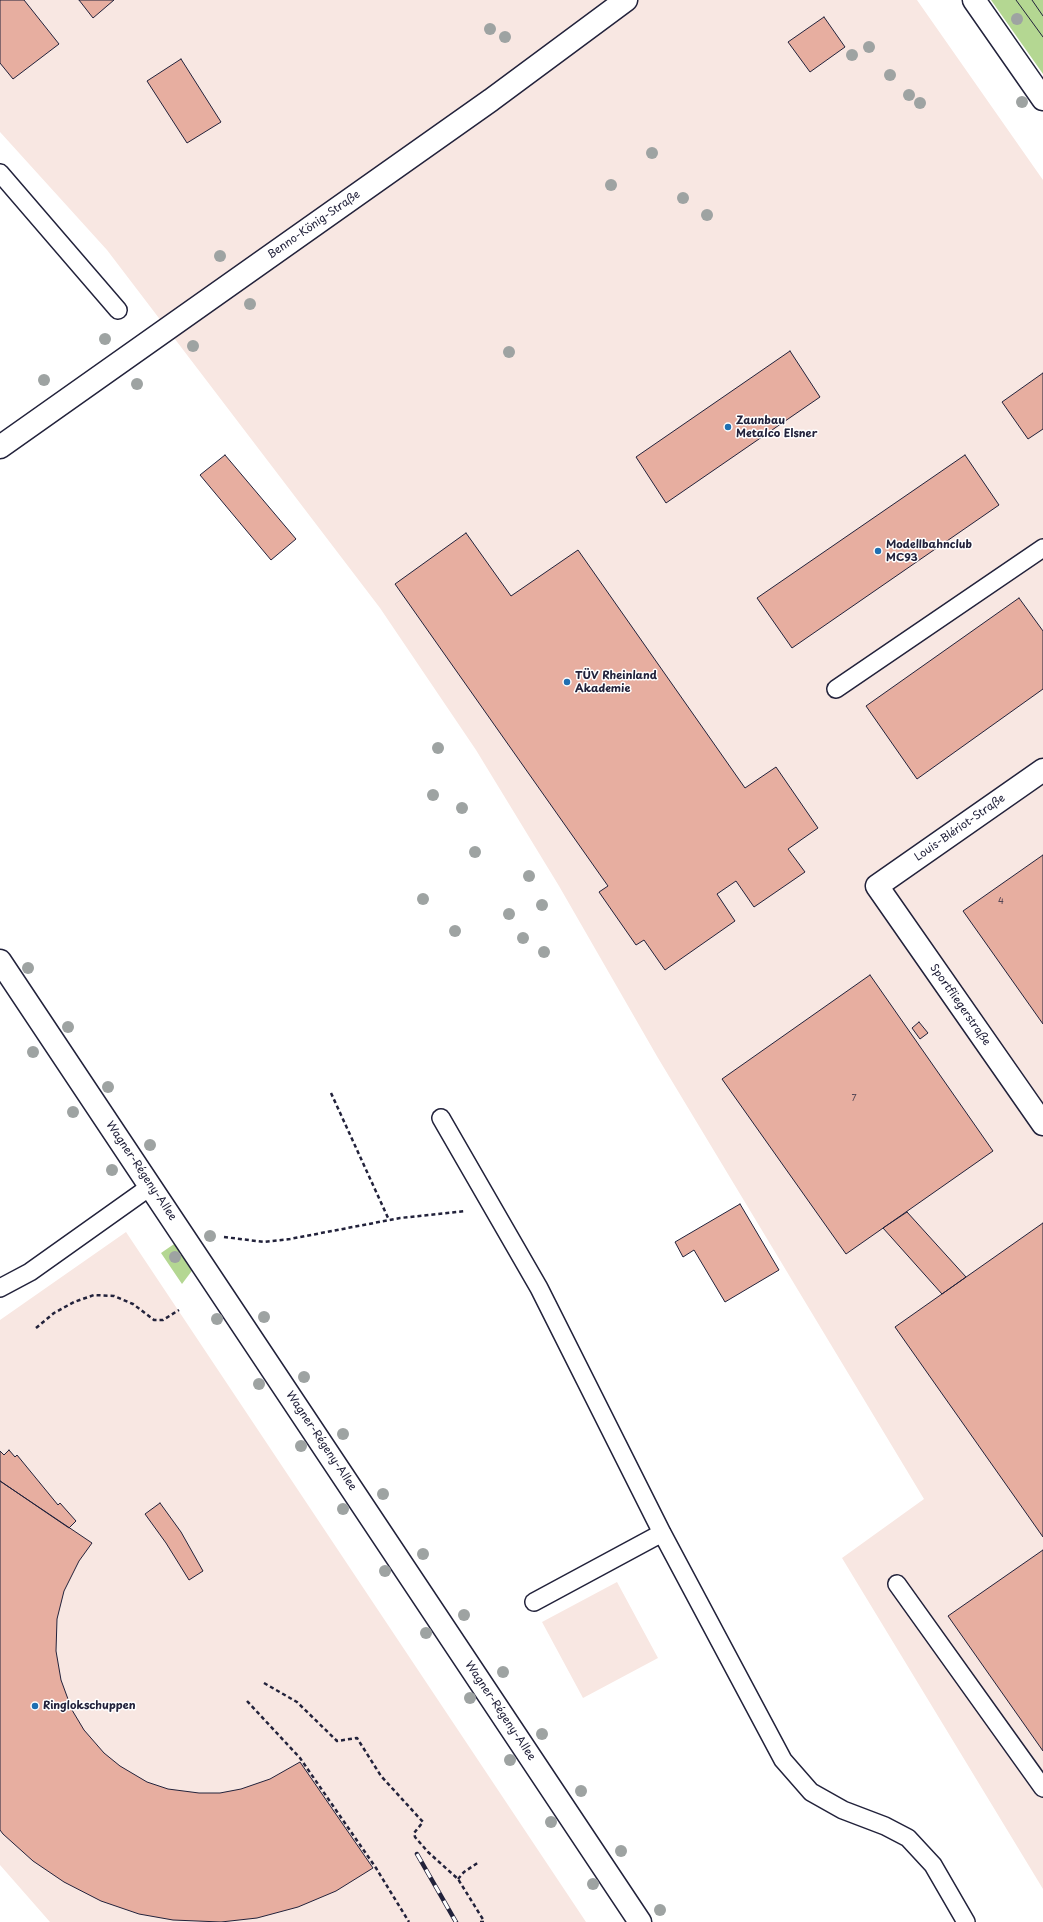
<!DOCTYPE html>
<html>
<head>
<meta charset="utf-8">
<style>
	body { margin:0 }
	canvas { display:block; background:#fff }
</style>
</head>
<body>
<canvas width="1043" height="1922"></canvas>
<script>
const ctx = document.querySelector('canvas').getContext('2d');
ctx.lineJoin = 'round';
function paint(path, color) { ctx.fillStyle = color; ctx.fill(path, 'evenodd'); }
const toPath = rows => new Path2D(rows.map(r => 'M' + r).join(''));
function trace(path, color, width, dash) { ctx.strokeStyle = color; ctx.lineWidth = width; ctx.lineCap = dash ? 'butt' : 'round'; ctx.setLineDash(dash || []); ctx.stroke(path); }
function drawText(font, color, halo, rows, align = 'center') {
  ctx.font = font + ' "Playpen Sans",sans-serif'; ctx.lineWidth = 3; ctx.setLineDash([]); ctx.textBaseline = 'middle'; ctx.strokeStyle = halo; ctx.fillStyle = color; for (const [text, x, y, turn = 0] of rows) {
    ctx.save(); ctx.translate(x, y); ctx.rotate((+turn || 0) * Math.PI / 180); ctx.textAlign = isNaN(turn) ? turn : align; if (halo) ctx.strokeText(text, 0, 0); ctx.fillText(text, 0, 0); ctx.restore();
  }
}
paint(toPath([
	[0,0,917,0,1043,180,1043,1889,842,1558,924,1499,658,1058,559,886,476,750,380,608,107,250,0,132],
	[126,1232,586,1922,50,1922,0,1865,0,1320],
	[617,1582,658,1658,583,1698,542,1622]
]), '#f8e7e2');
paint(toPath([
	[991,0,1043,0,1043,74],
	[177,1242,194,1268,182,1284,161,1253]
]), '#b4d792');
const building = toPath([
	[0,0,24,0,59,44,13,79,0,63,0,0],
	[79,0,114,0,93,18,79,0],
	[824,17,845,47,810,72,788,42,824,17],
	[181,59,221,122,187,143,147,81,181,59],
	[790,351,820,397,666,503,636,457,790,351],
	[1043,373,1043,429,1028,439,1002,402,1043,373],
	[225,455,296,539,271,560,200,475,225,455],
	[965,455,999,505,792,648,757,598,965,455],
	[466,533,511,596,578,550,745,788,776,767,818,828,788,849,805,872,754,907,736,881,717,894,735,921,665,970,644,940,636,945,599,892,608,886,395,584,466,533],
	[1019,598,1043,631,1043,689,917,779,866,706,1019,598],
	[1043,855,1043,1024,963,911,1043,855],
	[870,975,993,1151,846,1254,722,1079,870,975],
	[919,1022,928,1033,920,1039,912,1028,919,1022],
	[740,1204,779,1270,725,1302,694,1250,683,1257,675,1242,740,1204],
	[907,1212,966,1277,942,1294,883,1228,907,1212],
	[1043,1223,1043,1537,895,1327,1043,1223],
	[9,1450,15,1457,17,1455,58,1505,60,1503,76,1521,69,1528,0,1481,0,1451,4,1455,9,1450],
	[0,1481,92,1543,79,1561,64,1591,57,1619,56,1651,61,1680,72,1710,84,1730,104,1753,120,1766,147,1782,168,1789,199,1793,220,1793,241,1789,270,1779,300,1762,373,1868,336,1891,298,1907,257,1918,221,1922,173,1920,139,1914,101,1901,64,1882,33,1861,3,1834,0,1830,0,1481],
	[160,1503,181,1532,203,1571,189,1580,166,1543,145,1514,160,1503],
	[1043,1550,1043,1751,948,1616,1043,1550]
]);
paint(building, '#e7aea0');
trace(building, '#22223b', 1);
const service = toPath([
	[0,173,118,310],
	[836,689,1043,548],
	[441,1118,539,1288,662,1533,783,1760,811,1792,843,1810,885,1826,908,1838,933,1865,966,1922],
	[0,1288,30,1272,151,1186],
	[897,1584,1043,1788],
	[534,1602,662,1533]
]);
const minor = toPath([
	[1043,770,877,886,1043,1124],
	[0,961,640,1922]
]);
const tertiary = toPath([
	[0,447,491,100,626,0]
]);
const secondary = toPath([
	[974,0,1043,99]
]);
trace(service, '#22223b', 20);
trace(minor, '#22223b', 25);
trace(tertiary, '#22223b', 25);
trace(secondary, '#22223b', 25);
trace(toPath([
	[331,1093,389,1220],
	[224,1237,264,1242,290,1239,400,1218,466,1211],
	[36,1328,54,1313,74,1302,94,1295,114,1296,133,1304,154,1320,163,1320,179,1310],
	[264,1683,297,1702,337,1741,357,1738,381,1776,423,1822,414,1833,415,1837,428,1852,458,1879,484,1921],
	[247,1701,300,1758,376,1868,409,1922],
	[458,1879,464,1872,479,1862],
	[480,1922,487,1922]
]), '#22223b', 2.5, [4, 3]);
trace(service, '#fff', 17);
trace(minor, '#fff', 22);
trace(tertiary, '#fff', 22);
trace(secondary, '#fff', 22);
trace(toPath([
	[1016,0,1043,37],
	[1032,0,1043,16]
]), '#22223b', 1);
const rail = toPath([
	[417,1854,456,1922]
]);
trace(rail, '#22223b', 4.5);
trace(rail, '#fff', 3, [9]);
ctx.fillStyle = '#9ea3a2';
for (const [x, y] of [
	[1017,19],
	[490,29],
	[505,37],
	[869,47],
	[852,55],
	[890,75],
	[909,95],
	[1022,102],
	[920,103],
	[652,153],
	[611,185],
	[683,198],
	[707,215],
	[220,256],
	[250,304],
	[105,339],
	[193,346],
	[509,352],
	[44,380],
	[137,384],
	[438,748],
	[433,795],
	[462,808],
	[475,852],
	[529,876],
	[423,899],
	[542,905],
	[509,914],
	[455,931],
	[523,938],
	[544,952],
	[28,968],
	[68,1027],
	[33,1052],
	[108,1087],
	[73,1112],
	[150,1145],
	[112,1170],
	[210,1236],
	[175,1257],
	[264,1317],
	[217,1319],
	[304,1377],
	[259,1384],
	[343,1434],
	[301,1446],
	[383,1494],
	[343,1509],
	[423,1554],
	[385,1571],
	[464,1615],
	[426,1633],
	[503,1672],
	[470,1698],
	[542,1734],
	[510,1760],
	[581,1791],
	[551,1822],
	[621,1851],
	[593,1884],
	[660,1910]
]) { ctx.beginPath(); ctx.arc(x, y, 6, 0, 2 * Math.PI); ctx.fill(); }
for (const [x, y, r, color] of [
	[728,427,4,"#1f6fb2"],
	[878,551,4,"#1f6fb2"],
	[567,682,4,"#1f6fb2"],
	[35,1706,4,"#1f6fb2"]
]) { const dot = new Path2D(); dot.arc(x, y, r, 0, 2 * Math.PI); ctx.fillStyle = color; ctx.fill(dot); trace(dot, '#fff', 1.5); }
drawText('9px', '#534554', null, [
	["4",1001,902],
	["7",854,1099]
]);
drawText('11px', '#22223b', '#fff', [
	["Benno-König-Straße",314,225,-35],
	["Louis-Blériot-Straße",960,828,-35],
	["Sportfliegerstraße",960,1005,55],
	["Wagner-Régeny-Allee",141,1171,56],
	["Wagner-Régeny-Allee",321,1441,56],
	["Wagner-Régeny-Allee",500,1711,56]
]);
drawText('bold 11px', '#22223b', '#fff', [
	["Zaunbau",736,421],
	["Metalco Elsner",736,434],
	["Modellbahnclub",886,545],
	["MC93",886,558],
	["TÜV Rheinland",575,676],
	["Akademie",575,689],
	["Ringlokschuppen",43,1706]
], 'left');
</script>
</body>
</html>
